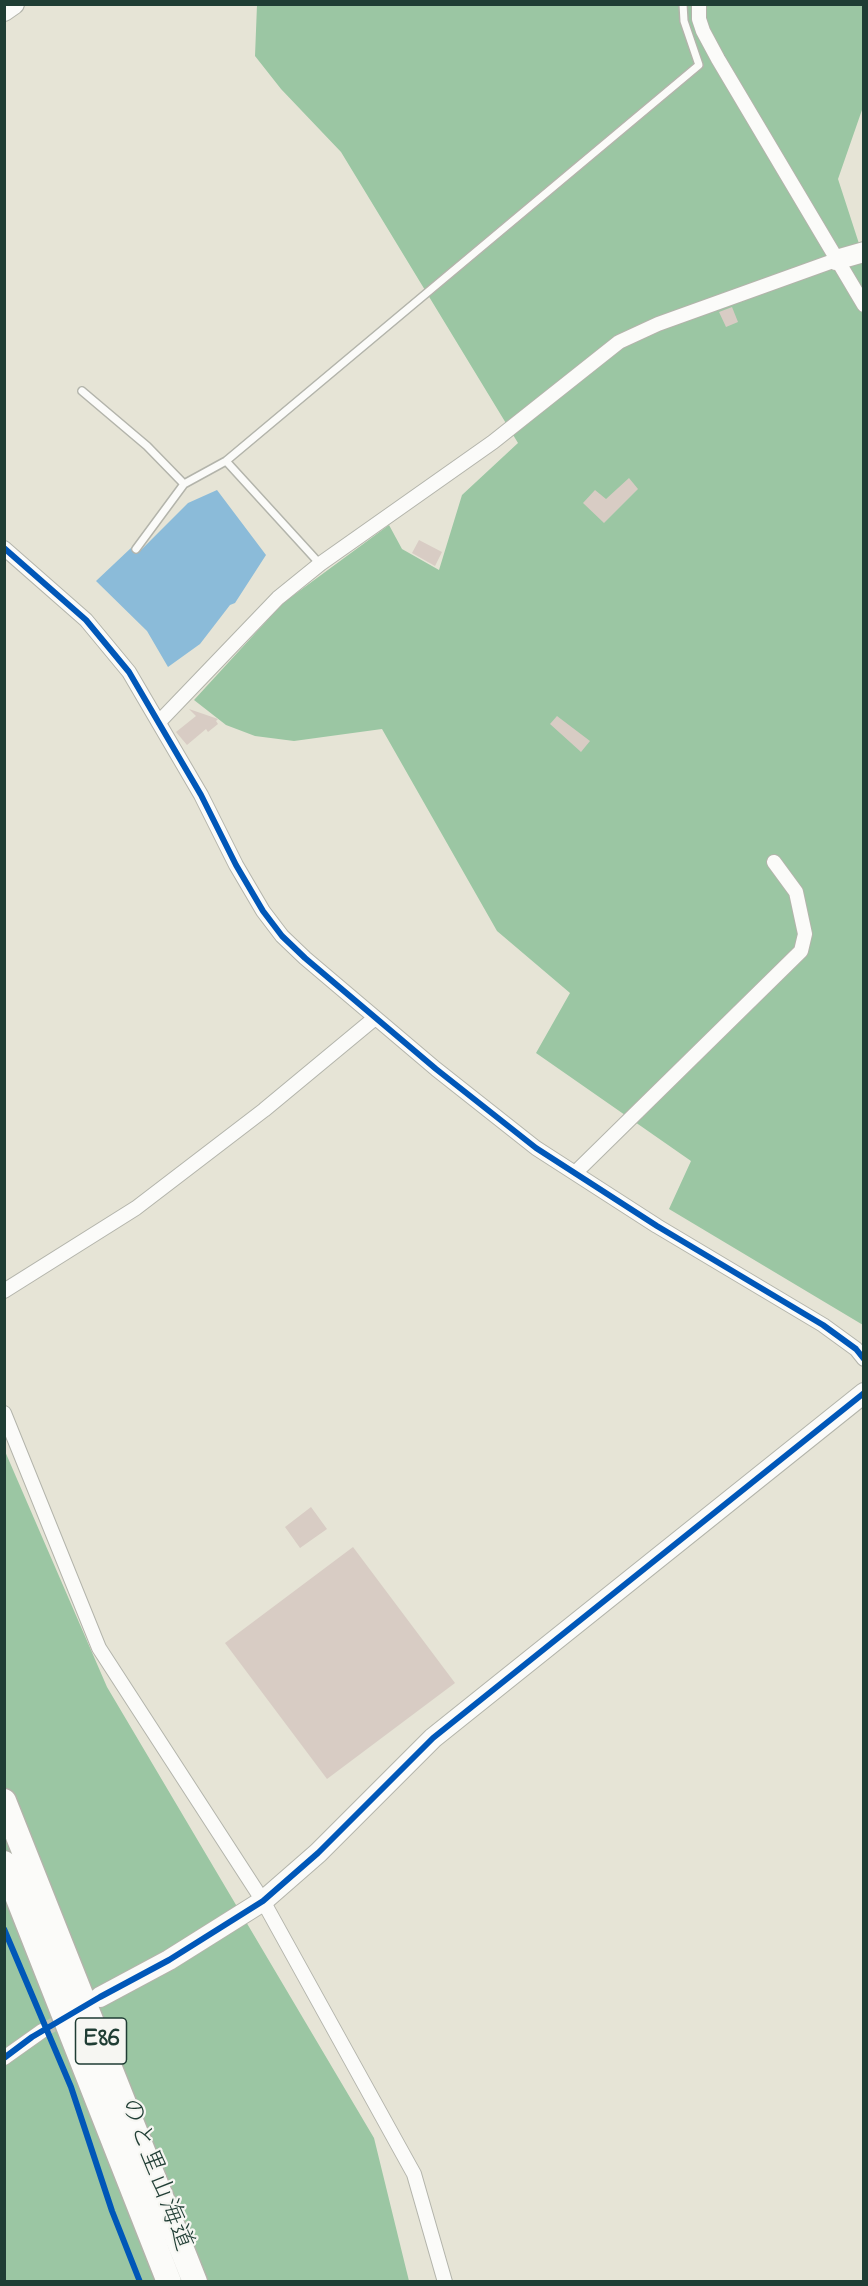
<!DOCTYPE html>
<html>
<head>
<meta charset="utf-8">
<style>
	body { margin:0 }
	#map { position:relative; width:868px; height:2286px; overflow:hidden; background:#e6e4d6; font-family:"Indie Flower",sans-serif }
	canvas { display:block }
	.frame { position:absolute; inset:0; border:6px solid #1f3d34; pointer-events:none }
</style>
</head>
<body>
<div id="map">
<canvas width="868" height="2286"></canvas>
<div class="frame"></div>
</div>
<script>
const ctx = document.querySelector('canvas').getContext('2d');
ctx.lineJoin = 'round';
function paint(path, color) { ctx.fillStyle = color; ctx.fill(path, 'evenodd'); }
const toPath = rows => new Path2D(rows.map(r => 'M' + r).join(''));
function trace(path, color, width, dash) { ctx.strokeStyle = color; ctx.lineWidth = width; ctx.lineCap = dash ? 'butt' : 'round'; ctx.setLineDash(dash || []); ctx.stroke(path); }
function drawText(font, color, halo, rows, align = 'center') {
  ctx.font = font + ' "Indie Flower","Klee One",sans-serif'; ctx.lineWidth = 4.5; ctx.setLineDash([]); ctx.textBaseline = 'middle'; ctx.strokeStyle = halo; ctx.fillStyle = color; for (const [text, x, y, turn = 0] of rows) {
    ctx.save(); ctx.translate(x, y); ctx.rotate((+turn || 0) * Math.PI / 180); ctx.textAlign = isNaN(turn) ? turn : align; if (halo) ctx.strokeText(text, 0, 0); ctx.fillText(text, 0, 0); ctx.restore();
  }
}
paint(toPath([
	[257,5,863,5,863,107,838,179,864,259,863,1325,669,1209,691,1161,536,1053,570,993,497,931,382,729,294,741,255,736,226,725,194,700,283,603,389,525,402,549,439,570,462,495,518,443,341,152,281,89,255,56],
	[4,1449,107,1687,374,2138,409,2281,5,2281]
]), '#9bc6a3');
paint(toPath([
	[217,490,266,555,235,603,230,605,200,644,168,667,147,631,96,581,132,547,139,552,188,503]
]), '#8bbbd9');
paint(toPath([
	[732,307,738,322,726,327,719,312],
	[629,478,638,489,604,523,583,503,595,490,606,499],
	[419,540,442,552,435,566,412,553],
	[189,709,218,719,216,721,218,724,208,732,206,729,187,745,176,732,196,716],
	[557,716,590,741,581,752,550,724],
	[311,1507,327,1529,300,1548,285,1527],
	[353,1547,455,1683,327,1779,225,1643]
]), '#d8ccc4');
trace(toPath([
	[42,2031,70,2015]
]), '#bec3b6', 14, [14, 7]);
const lane = toPath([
	[82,391,147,446,184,484,226,461,699,65,684,21,683,4],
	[226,461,320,564],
	[136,549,184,484]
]);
const street = toPath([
	[699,4,699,19,703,31,718,59,864,305],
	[4,548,86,620,129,672,201,795,236,865,263,911,282,936,305,958,436,1069,536,1148,657,1226,823,1325,856,1349,864,1359],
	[159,722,278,598,320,564,493,442,619,342,658,324,836,260],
	[575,1173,801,951,805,934,796,892,774,862],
	[4,1291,136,1208,264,1110,375,1018],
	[4,1413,99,1648,263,1901,414,2174,445,2282],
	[4,2058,42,2031]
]);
const secondary = toPath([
	[4,11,14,4],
	[836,260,864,252],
	[100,1997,169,1960,263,1901,318,1853,433,1738,864,1393]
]);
const highway = toPath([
	[4,1801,195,2282],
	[4,1863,169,2282]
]);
trace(lane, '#b3b4ab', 10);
trace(street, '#b3b4ab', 16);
trace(secondary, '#b3b4ab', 22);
trace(highway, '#b3b4ab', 27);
trace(lane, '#fbfbf9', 7);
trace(street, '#fbfbf9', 14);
trace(secondary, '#fbfbf9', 20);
trace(highway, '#fbfbf9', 24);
trace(toPath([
	[4,548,86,620,129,672,201,795,236,865,263,911,282,936,305,958,436,1069,536,1148,657,1226,823,1325,856,1349,864,1359],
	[4,1929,71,2087,112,2211,140,2282],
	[4,2058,32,2037,100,1997,169,1960,263,1901,318,1853,433,1738,864,1393]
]), '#0057b8', 6);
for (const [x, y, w] of [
	[101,2041,51]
]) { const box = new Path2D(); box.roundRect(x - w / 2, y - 23, w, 46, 4.5); ctx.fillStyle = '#f6f6f2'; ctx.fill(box); trace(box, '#1f3d34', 1.5); }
drawText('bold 26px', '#1f3d34', null, [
	["E86",101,2041]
]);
drawText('27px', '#1f3d34', '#f6f6f2', [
	["のと里山海道",154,2175,69]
]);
</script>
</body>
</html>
